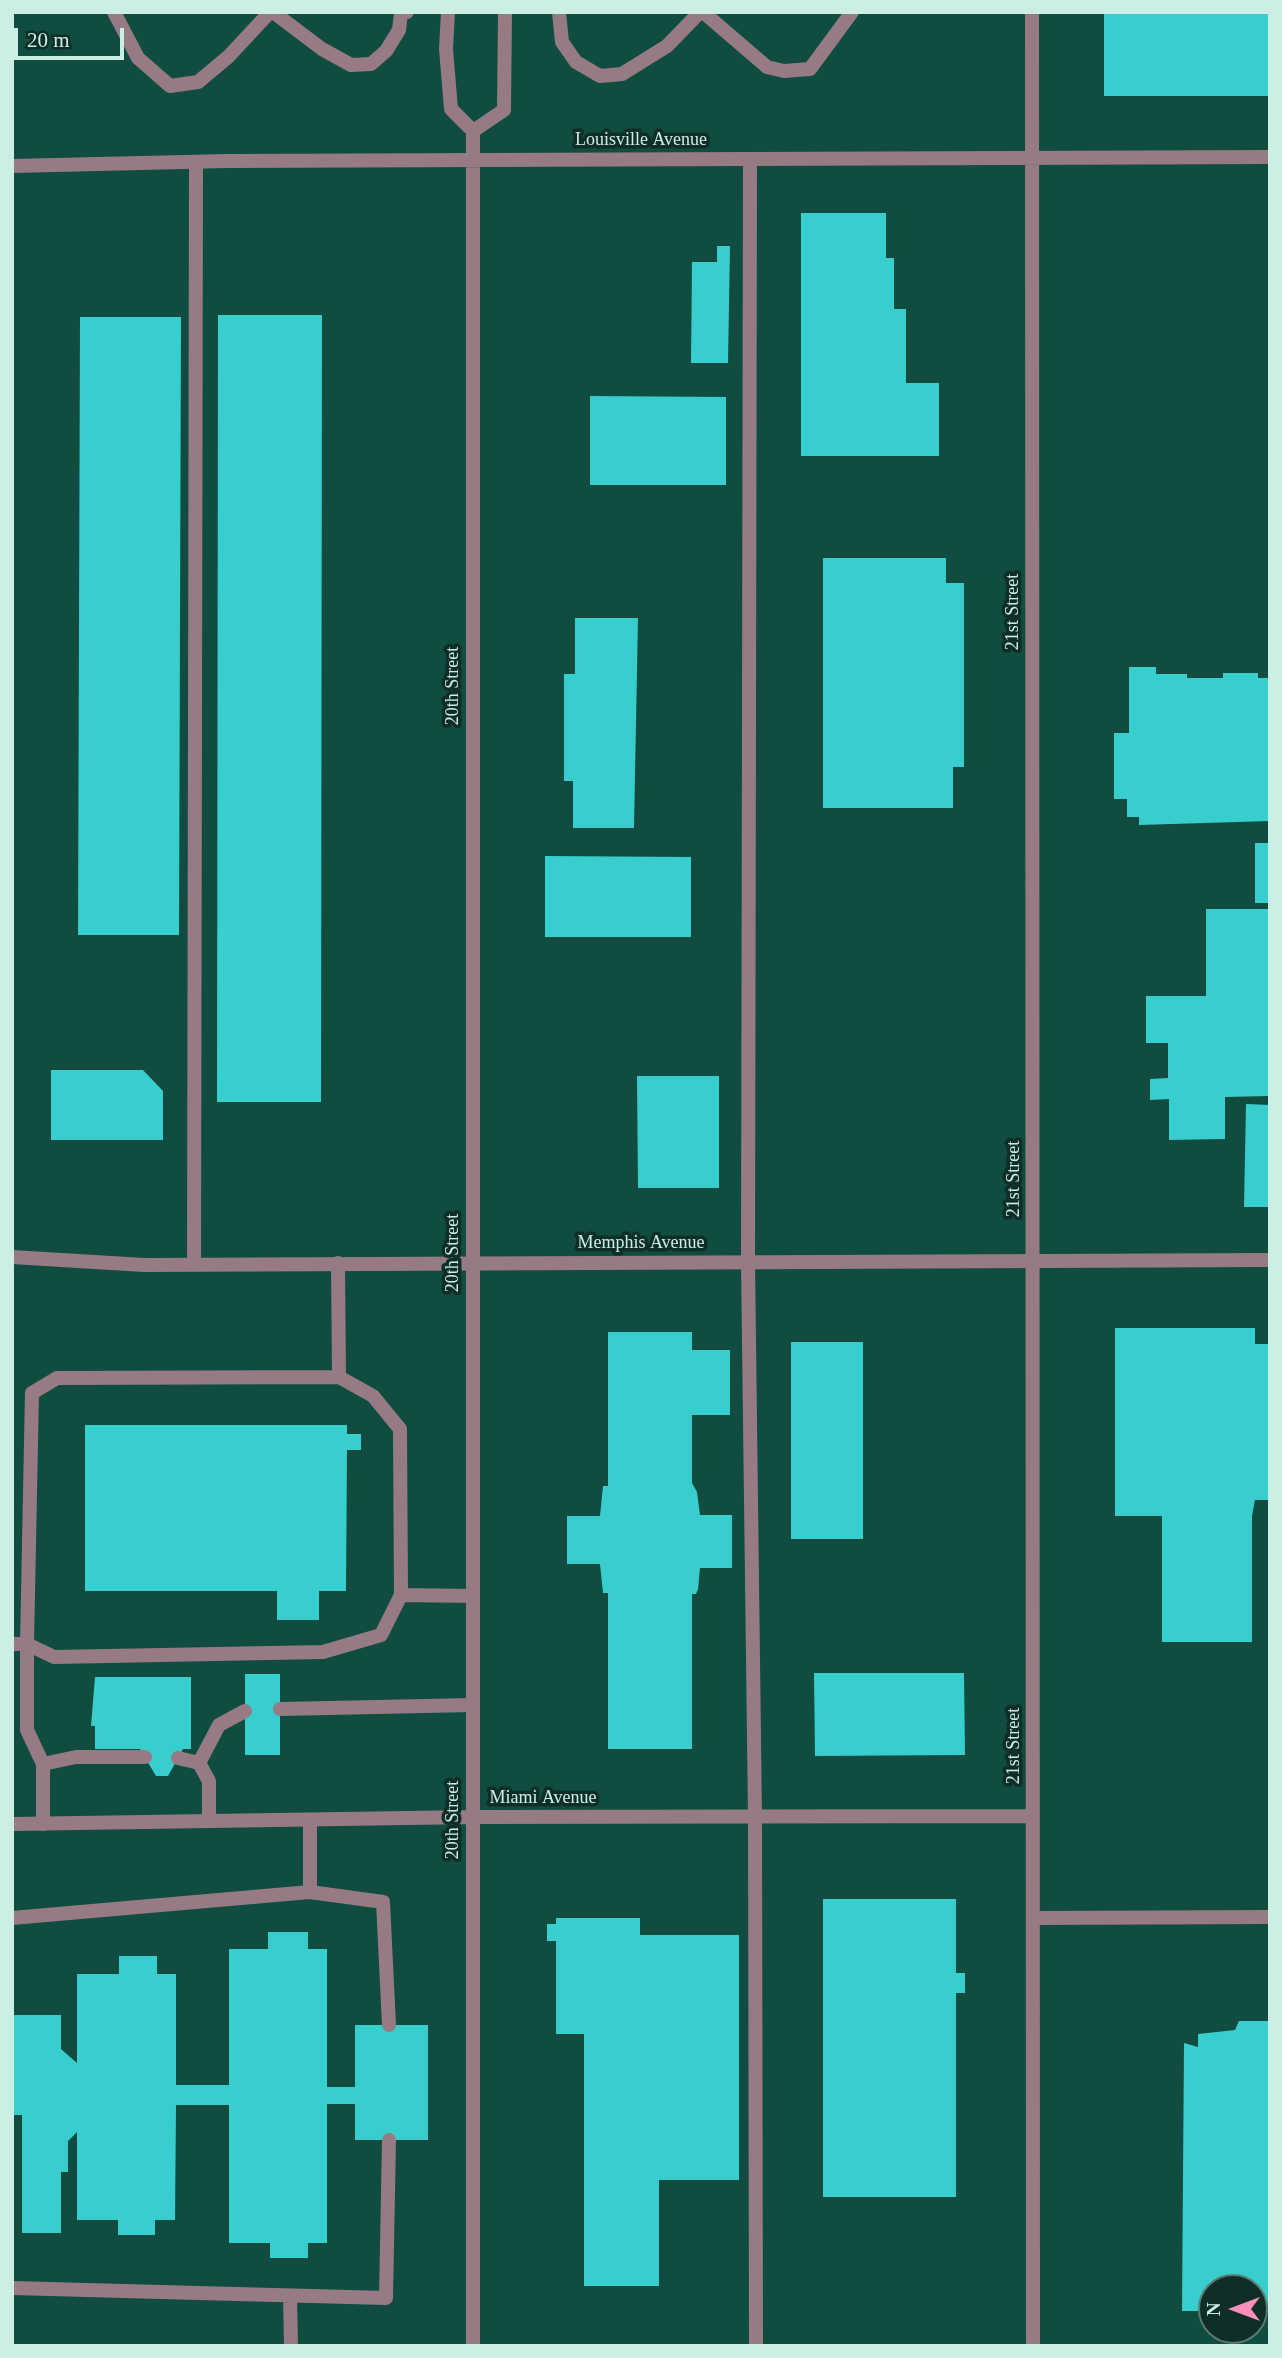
<!DOCTYPE html>
<html>
<head>
<meta charset="utf-8">
<style>
	body { margin:0 }
	#map { position:relative; width:1282px; height:2358px; overflow:hidden; background:#104c3f; font-family:"Times New Roman",serif }
	canvas { display:block }
	.frame { position:absolute; inset:0; border:14px solid #cbefe4; pointer-events:none }
	.north { position:absolute; left:1198px; top:2274px; width:70px; height:70px; box-sizing:border-box; background:#0f2e27; border:2px solid #5a7b73; border-radius:50%; rotate:270deg; font-size:19px; font-weight:700; line-height:28px; text-align:center; color:#cbefe4 }
	.north::after { content:''; display:block; margin:auto; width:24px; height:32px; background:#fe8ebc; clip-path:polygon(50% 0,100% 100%,50% 72%,0 100%) }
	.scale { position:absolute; left:14px; top:28px; width:110px; height:32px; box-sizing:border-box; border:4px solid #cbefe4; border-top:0; padding-left:9px; font-size:21px; line-height:24px; white-space:nowrap; color:#cbefe4; -webkit-text-stroke:5px #0f2e27; paint-order:stroke }
</style>
</head>
<body>
<div id="map">
<canvas width="1282" height="2358"></canvas>
<div class="frame"></div>
<div class="north">N</div>
<div class="scale">20 m</div>
</div>
<script>
const ctx = document.querySelector('canvas').getContext('2d');
ctx.lineJoin = 'round';
function paint(path, color) { ctx.fillStyle = color; ctx.fill(path, 'evenodd'); }
const toPath = rows => new Path2D(rows.map(r => 'M' + r).join(''));
function trace(path, color, width, dash) { ctx.strokeStyle = color; ctx.lineWidth = width; ctx.lineCap = dash ? 'butt' : 'round'; ctx.setLineDash(dash || []); ctx.stroke(path); }
function drawText(font, color, halo, rows, align = 'center') {
  ctx.font = font + ' "Times New Roman",serif'; ctx.lineWidth = 7; ctx.setLineDash([]); ctx.textBaseline = 'middle'; ctx.strokeStyle = halo; ctx.fillStyle = color; for (const [text, x, y, turn = 0] of rows) {
    ctx.save(); ctx.translate(x, y); ctx.rotate((+turn || 0) * Math.PI / 180); ctx.textAlign = isNaN(turn) ? turn : align; if (halo) ctx.strokeText(text, 0, 0); ctx.fillText(text, 0, 0); ctx.restore();
  }
}
paint(toPath([
	[1104,12,1270,12,1270,96,1104,96],
	[801,213,886,213,886,258,894,258,894,309,906,309,906,383,939,383,939,456,801,456],
	[717,246,730,246,728,363,691,363,692,262,717,262],
	[218,315,322,315,321,1102,217,1102],
	[80,317,181,317,179,935,78,935],
	[590,396,726,397,726,485,590,485],
	[823,558,946,558,946,583,964,583,964,767,953,767,953,808,823,808],
	[575,618,638,618,634,828,573,828,573,781,564,781,564,674,575,674],
	[1129,667,1156,667,1156,674,1187,674,1187,678,1223,678,1223,673,1258,673,1258,678,1270,678,1270,821,1139,825,1139,817,1127,817,1127,799,1114,799,1114,733,1129,733],
	[1255,843,1270,843,1270,903,1255,903],
	[545,856,691,857,691,937,545,937],
	[1206,909,1270,909,1270,1096,1225,1097,1225,1139,1169,1140,1169,1099,1150,1100,1150,1079,1168,1078,1168,1043,1146,1043,1146,996,1206,996],
	[51,1070,143,1070,163,1091,163,1140,51,1140],
	[637,1076,719,1076,719,1188,638,1188],
	[1246,1104,1270,1105,1270,1207,1244,1207],
	[1115,1328,1255,1328,1255,1344,1270,1344,1270,1500,1255,1500,1252,1516,1252,1642,1162,1642,1162,1516,1115,1516],
	[608,1332,692,1332,692,1350,730,1350,730,1415,692,1415,692,1483,697,1492,700,1515,732,1515,732,1568,700,1568,698,1589,696,1594,692,1594,692,1749,608,1749,608,1593,603,1593,600,1564,567,1564,567,1516,600,1516,603,1486,608,1486],
	[791,1342,863,1342,863,1539,791,1539],
	[85,1425,347,1425,347,1434,361,1434,361,1450,347,1450,346,1591,319,1591,319,1620,277,1620,277,1591,85,1591],
	[814,1673,964,1673,965,1755,815,1756],
	[245,1674,280,1674,280,1755,245,1755],
	[95,1677,191,1677,191,1749,183,1749,168,1776,156,1776,140,1749,95,1749,95,1726,91,1726],
	[823,1899,956,1899,956,1973,965,1973,965,1993,956,1993,956,2197,823,2197],
	[556,1918,640,1918,640,1935,739,1935,739,2180,659,2180,659,2286,584,2286,584,2034,556,2034,556,1941,547,1941,547,1924,556,1924],
	[268,1932,308,1932,308,1949,327,1949,327,2087,355,2087,355,2025,428,2025,428,2140,355,2140,355,2104,327,2104,327,2243,308,2243,308,2258,270,2258,270,2243,229,2243,229,2105,176,2105,175,2220,155,2220,155,2235,118,2235,118,2220,77,2220,77,2132,68,2141,68,2172,61,2172,61,2233,22,2233,22,2115,12,2115,12,2015,61,2015,61,2049,77,2063,77,1974,119,1974,119,1956,157,1956,157,1974,176,1974,176,2085,229,2085,229,1949,268,1949],
	[1239,2021,1270,2021,1268,2305,1254,2305,1254,2288,1212,2288,1212,2311,1182,2311,1184,2043,1198,2047,1198,2034,1235,2030]
]), '#38cece');
trace(toPath([
	[114,12,138,58,170,86,198,82,228,57,270,12],
	[273,12,322,49,351,65,371,64,386,51,399,30,401,13,407,12],
	[448,12,446,49,451,109,473,131,473,160],
	[559,12,562,42,576,62,600,76,622,74,667,46,700,12],
	[703,12,767,67,784,71,810,69,852,12],
	[473,131,504,110,505,12],
	[750,159,748,1262,755,1817,756,2346],
	[194,1264,196,162],
	[401,1595,473,1596],
	[12,1644,27,1644,32,1393,57,1378,339,1377,338,1263],
	[280,1709,473,1705],
	[178,1758,199,1763,209,1781,209,1821],
	[199,1763,219,1725,245,1711],
	[43,1764,76,1757,145,1757],
	[43,1824,43,1764,27,1730,27,1644,54,1657,323,1652,381,1635,401,1595,400,1429,373,1396,339,1377],
	[310,1892,310,1820],
	[12,1918,310,1892,383,1902,389,2025],
	[1033,1918,1270,1917],
	[12,2288,386,2298,389,2140],
	[290,2296,291,2346]
]), '#967b84', 14);
trace(toPath([
	[1032,12,1033,2346],
	[473,160,473,2346],
	[12,166,227,161,1270,157],
	[12,1824,473,1817,1033,1816]
]), '#967b84', 14);
trace(toPath([
	[12,1257,144,1265,1270,1260]
]), '#967b84', 14);
drawText('18px', '#cbefe4', '#0f2e27', [
	["Louisville Avenue",641,140],
	["21st Street",1013,612,-90],
	["20th Street",453,686,-90],
	["21st Street",1014,1179,-90],
	["Memphis Avenue",641,1243],
	["20th Street",453,1253,-90],
	["21st Street",1014,1746,-90],
	["Miami Avenue",543,1798],
	["20th Street",453,1820,-90]
]);
</script>
</body>
</html>
